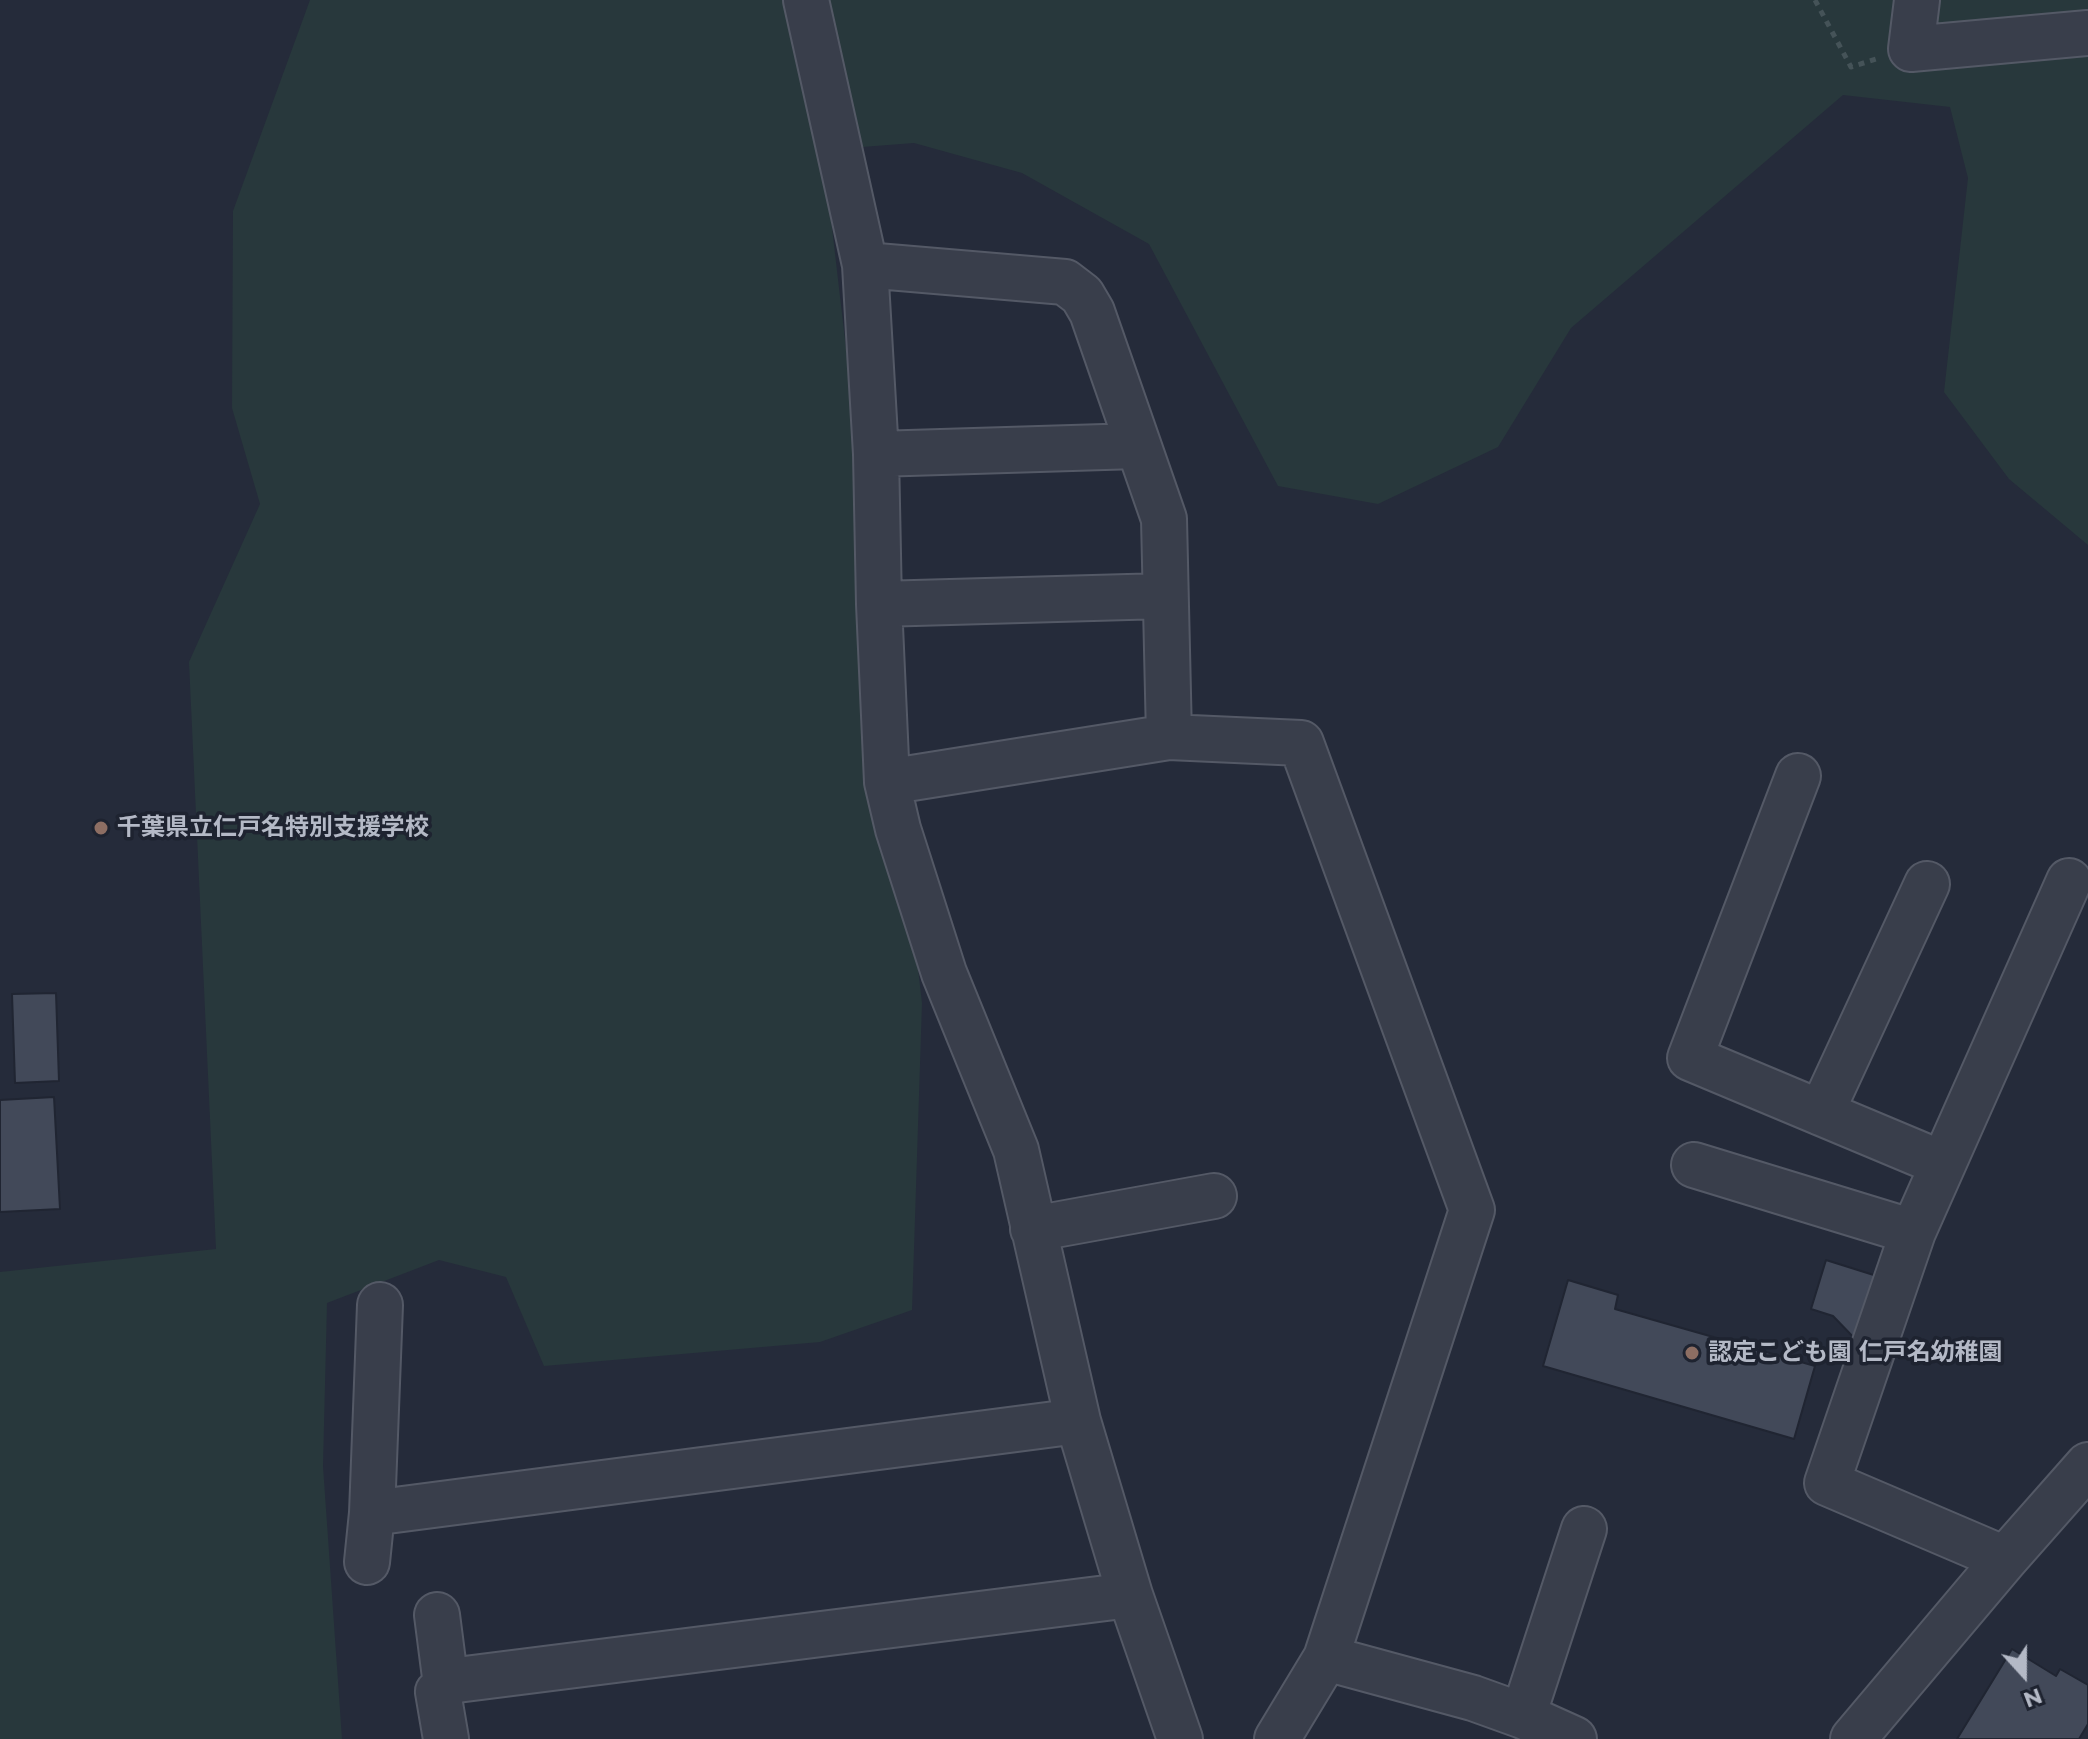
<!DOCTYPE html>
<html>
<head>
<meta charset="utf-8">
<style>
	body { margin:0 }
	#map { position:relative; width:2088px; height:1739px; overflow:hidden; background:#252b3a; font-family:Montserrat,sans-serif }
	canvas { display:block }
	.north { position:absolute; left:1984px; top:1635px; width:80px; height:80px; -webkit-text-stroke:6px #1e2330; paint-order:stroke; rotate:159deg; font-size:22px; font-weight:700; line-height:32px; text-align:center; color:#b4b9c6 }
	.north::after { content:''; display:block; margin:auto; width:28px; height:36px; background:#b4b9c6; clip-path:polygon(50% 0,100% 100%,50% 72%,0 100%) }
</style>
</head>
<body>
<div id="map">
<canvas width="2088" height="1739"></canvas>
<div class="north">N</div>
</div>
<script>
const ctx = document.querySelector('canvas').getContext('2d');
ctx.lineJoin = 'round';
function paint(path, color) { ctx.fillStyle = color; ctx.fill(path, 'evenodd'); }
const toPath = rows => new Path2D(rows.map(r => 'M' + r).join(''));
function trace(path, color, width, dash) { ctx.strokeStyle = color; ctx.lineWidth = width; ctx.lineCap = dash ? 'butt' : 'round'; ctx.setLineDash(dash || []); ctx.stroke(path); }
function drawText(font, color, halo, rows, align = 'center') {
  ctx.font = font + ' Montserrat,"Noto Sans JP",sans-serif'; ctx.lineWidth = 7; ctx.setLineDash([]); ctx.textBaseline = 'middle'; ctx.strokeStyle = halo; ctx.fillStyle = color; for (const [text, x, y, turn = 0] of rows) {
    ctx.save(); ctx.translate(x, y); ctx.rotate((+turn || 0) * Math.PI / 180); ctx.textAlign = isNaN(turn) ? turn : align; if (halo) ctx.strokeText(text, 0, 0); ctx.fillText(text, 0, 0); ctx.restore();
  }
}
paint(toPath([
	[310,0,2088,0,2088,545,2009,479,1944,392,1968,178,1950,107,1843,95,1571,328,1498,447,1378,504,1278,486,1149,244,1022,173,914,143,823,150,922,1003,912,1310,820,1342,544,1366,506,1277,439,1260,327,1303,323,1466,342,1739,0,1739,0,1272,216,1249,189,662,260,504,232,408,233,211]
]), '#28383c');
const building = toPath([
	[56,993,59,1081,15,1083,12,994,56,993],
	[54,1097,60,1209,0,1212,0,1100,54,1097],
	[1826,1260,1880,1277,1859,1343,1833,1316,1811,1309,1826,1260],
	[1568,1280,1618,1295,1615,1309,1815,1366,1794,1439,1543,1366,1568,1280],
	[2012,1649,2056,1676,2060,1669,2088,1685,2088,1724,2079,1739,1957,1739,2012,1649]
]);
paint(building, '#424959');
trace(building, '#202532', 2);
const minor = toPath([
	[806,0,865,265,876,454,879,604,887,782,898,829,944,973,1016,1150,1078,1421,1130,1595,1180,1739],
	[1917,0,1911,49,2088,33],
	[865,265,1065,282,1082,295,1092,312,1164,519,1169,737],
	[876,454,1137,446],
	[879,604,1164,596],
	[1798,776,1690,1058,1943,1164],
	[887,782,1169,737,1301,743,1472,1210,1326,1658,1277,1739],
	[1821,1113,1927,884],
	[1694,1165,1913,1232],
	[1033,1229,1214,1196],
	[380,1305,372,1513,1078,1421],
	[2005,1559,1827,1483,1913,1232,2069,881],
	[367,1562,372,1513],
	[437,1615,446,1685],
	[1326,1658,1473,1698,1523,1716,1574,1739],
	[1523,1716,1584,1529],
	[446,1739,438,1692,446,1685,457,1680,1130,1595],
	[1853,1739,2005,1559,2088,1465]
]);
trace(minor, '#545966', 48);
trace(toPath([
	[1815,0,1851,67,1876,59]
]), '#455358', 5, [6, 6]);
trace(minor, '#393e4b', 44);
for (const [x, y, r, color] of [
	[101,828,8,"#8d6e63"],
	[1692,1353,8,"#8d6e63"]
]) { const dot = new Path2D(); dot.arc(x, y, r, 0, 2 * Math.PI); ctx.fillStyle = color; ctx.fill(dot); trace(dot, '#1e2330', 3); }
drawText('bold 24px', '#b4b9c6', '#1e2330', [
	["千葉県立仁戸名特別支援学校",117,828],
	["認定こども園 仁戸名幼稚園",1708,1353]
], 'left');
</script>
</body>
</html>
